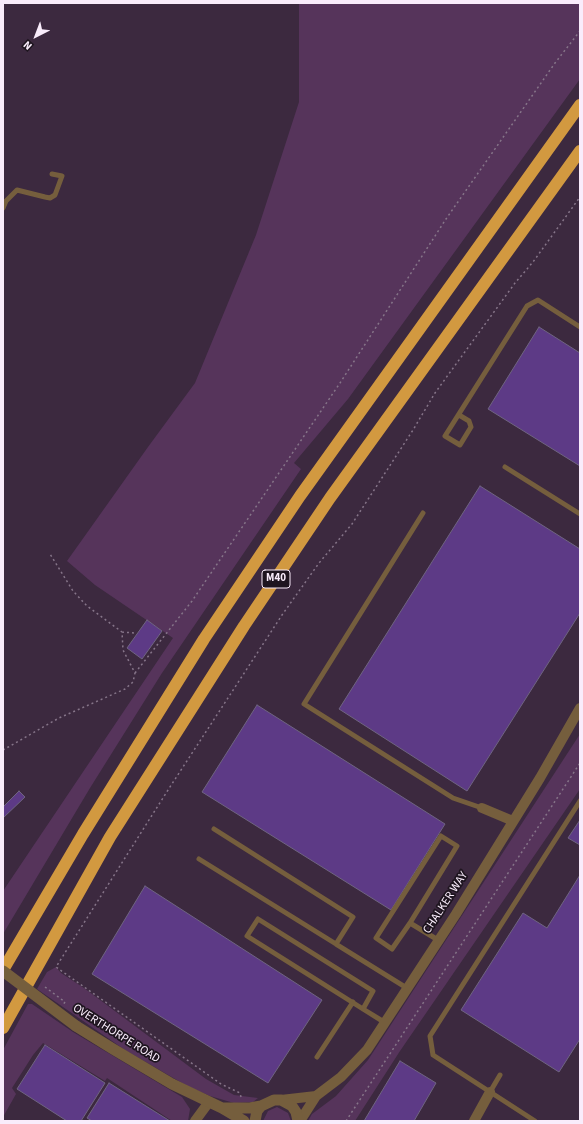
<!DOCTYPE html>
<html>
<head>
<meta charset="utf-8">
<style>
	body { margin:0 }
	#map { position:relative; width:583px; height:1124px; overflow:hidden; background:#3c293f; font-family:"Source Sans 3",sans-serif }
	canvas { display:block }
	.frame { position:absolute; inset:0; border:4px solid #f9ecfb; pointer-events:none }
	.north { position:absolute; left:16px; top:16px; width:40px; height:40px; -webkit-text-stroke:3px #1e151f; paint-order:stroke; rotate:222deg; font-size:11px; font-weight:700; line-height:16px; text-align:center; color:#f9ecfb }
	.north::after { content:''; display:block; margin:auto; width:14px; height:18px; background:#f9ecfb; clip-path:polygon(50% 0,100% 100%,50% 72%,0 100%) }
</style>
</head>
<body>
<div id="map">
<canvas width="583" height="1124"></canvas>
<div class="frame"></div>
<div class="north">N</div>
</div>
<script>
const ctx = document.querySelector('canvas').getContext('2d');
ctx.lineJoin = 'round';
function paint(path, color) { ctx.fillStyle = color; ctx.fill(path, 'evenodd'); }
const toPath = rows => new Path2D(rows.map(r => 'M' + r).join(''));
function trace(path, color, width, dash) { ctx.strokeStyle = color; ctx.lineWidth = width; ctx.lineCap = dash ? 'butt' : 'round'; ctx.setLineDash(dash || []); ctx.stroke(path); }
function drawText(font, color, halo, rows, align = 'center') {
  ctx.font = font + ' "Source Sans 3",sans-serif'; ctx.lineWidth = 3.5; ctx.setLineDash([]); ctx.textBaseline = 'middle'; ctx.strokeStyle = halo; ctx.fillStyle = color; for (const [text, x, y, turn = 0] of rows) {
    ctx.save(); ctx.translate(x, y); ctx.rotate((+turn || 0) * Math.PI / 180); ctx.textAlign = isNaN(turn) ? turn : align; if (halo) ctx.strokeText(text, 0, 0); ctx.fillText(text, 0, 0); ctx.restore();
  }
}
paint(toPath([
	[299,3,580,3,580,79,348,399,294,463,301,469,162,673,90,788,3,934,3,891,173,638,95,585,67,561,148,447,195,383,256,235,299,102],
	[580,734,580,789,400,1051,355,1121,308,1121,312,1114,336,1096,368,1060],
	[56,967,61,973,84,988,206,1079,234,1095,258,1098,253,1102,234,1103,210,1096,189,1087,125,1050,37,989,47,972],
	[28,1004,32,1004,73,1032,182,1097,190,1109,188,1121,172,1121,107,1078,105,1081,43,1043,33,1055,12,1088,16,1094,3,1117,3,1050],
	[277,1107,288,1113,291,1121,263,1121,268,1111]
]), '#56345b');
const building = toPath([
	[539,327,580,353,580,466,488,409,539,327],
	[480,486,580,549,580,613,467,791,339,709,480,486],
	[147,620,162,631,142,659,127,648,147,620],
	[257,705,445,824,391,910,202,792,257,705],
	[19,791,25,797,3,818,3,807,19,791],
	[580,820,580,845,568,838,580,820],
	[580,875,580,1039,559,1072,461,1010,523,913,547,928,580,875],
	[145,886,322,1000,268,1083,92,974,145,886],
	[45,1045,105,1083,81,1121,67,1121,17,1089,45,1045],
	[400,1061,436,1083,414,1121,364,1121,400,1061],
	[109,1083,170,1121,92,1121,87,1118,109,1083]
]);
paint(building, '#5d3a86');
trace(building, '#6f6481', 1);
trace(toPath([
	[122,632,134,633],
	[135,673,192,601,340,383,446,219,555,63,580,31],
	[3,750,59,718,125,689,133,682,135,673,123,650,122,632,87,606,73,591,50,554],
	[45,987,65,1002,63,1005],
	[241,1097,240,1093,221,1084,56,967,168,790,282,615,319,563,352,524,413,430,435,393,515,283,533,262,580,197],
	[346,1121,580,763]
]), '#867589', 1.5, [2, 3]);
trace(toPath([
	[3,208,6,201,17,190,45,197,50,198,55,195,62,176,52,174],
	[459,415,469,421,471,427,460,445,445,436,527,306,538,300,580,327],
	[505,467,580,514],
	[423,513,304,704,453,798,482,808],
	[214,829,353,917,336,944,407,988],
	[199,859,336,944],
	[410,923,457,846,441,836,376,938,392,949,410,923,438,940],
	[363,1009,373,991,258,919,247,936,363,1009,384,1022],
	[317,1057,353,1002],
	[490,1092,500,1075],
	[535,1121,433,1055,430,1036,580,801]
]), '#755e3d', 5);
trace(toPath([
	[482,808,513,821],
	[281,1100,316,1096],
	[195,1121,209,1102],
	[300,1121,316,1096,341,1077,367,1050,456,914,540,778,580,708],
	[474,1121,490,1092]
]), '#755e3d', 10);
trace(toPath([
	[76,1026,113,1049,172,1084,222,1108,244,1121],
	[223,1108,250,1108,261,1106],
	[255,1121,257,1111,261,1106,274,1100,281,1100,292,1106,296,1112,298,1121]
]), '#755e3d', 11);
trace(toPath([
	[3,970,83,834,204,639,300,496,580,105],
	[3,1028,110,837,244,626,330,498,580,151]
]), '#d29940', 12);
trace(toPath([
	[3,971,76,1026]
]), '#755e3d', 11);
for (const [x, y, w] of [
	[276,579,28]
]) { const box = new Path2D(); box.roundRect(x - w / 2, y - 9, w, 18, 3); ctx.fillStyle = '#1e151f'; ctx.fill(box); trace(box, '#f9ecfb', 1); }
drawText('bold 11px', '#f9ecfb', null, [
	["M40",276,579]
]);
drawText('12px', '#f9ecfb', '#1e151f', [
	["CHALKER WAY",446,903,-57],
	["OVERTHORPE ROAD",116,1034,32]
]);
</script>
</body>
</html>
